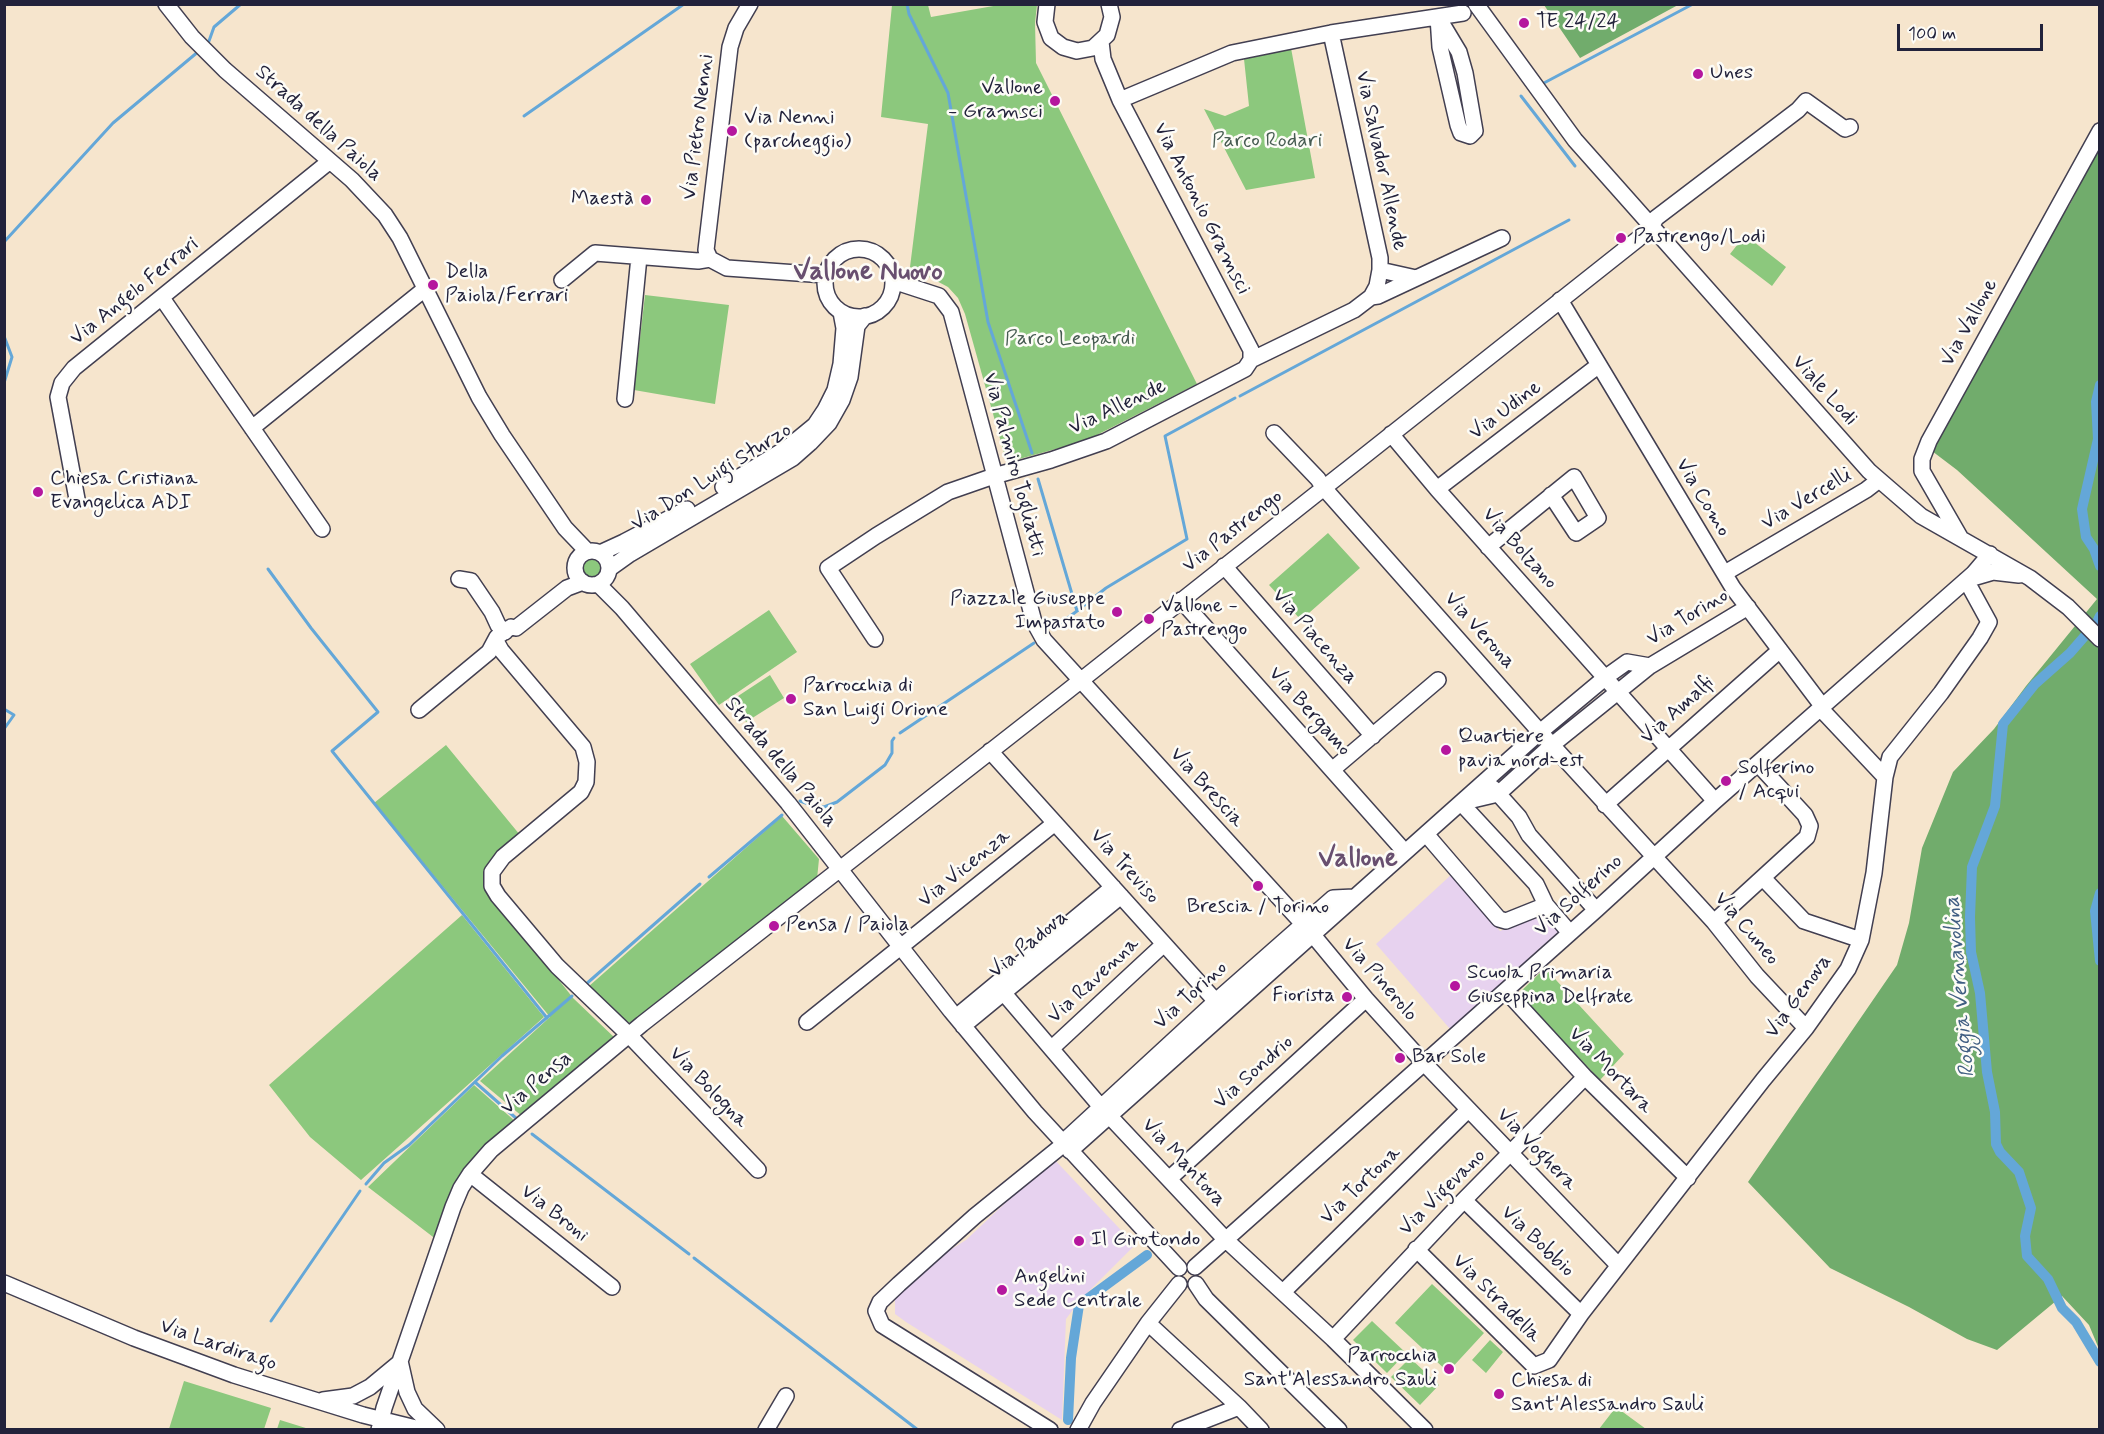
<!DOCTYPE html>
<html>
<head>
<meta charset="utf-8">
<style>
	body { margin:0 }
	#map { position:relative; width:2104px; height:1434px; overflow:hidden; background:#f6e5cd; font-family:Mynerve,sans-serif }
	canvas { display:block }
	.frame { position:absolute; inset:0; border:6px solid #22223b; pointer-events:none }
	.scale { position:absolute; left:1897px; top:24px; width:146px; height:27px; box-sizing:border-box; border:3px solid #22223b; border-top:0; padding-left:8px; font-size:18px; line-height:21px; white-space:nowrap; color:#22223b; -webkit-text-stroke:4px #fdfcf7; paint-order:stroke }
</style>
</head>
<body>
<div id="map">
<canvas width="2104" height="1434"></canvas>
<div class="frame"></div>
<div class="scale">100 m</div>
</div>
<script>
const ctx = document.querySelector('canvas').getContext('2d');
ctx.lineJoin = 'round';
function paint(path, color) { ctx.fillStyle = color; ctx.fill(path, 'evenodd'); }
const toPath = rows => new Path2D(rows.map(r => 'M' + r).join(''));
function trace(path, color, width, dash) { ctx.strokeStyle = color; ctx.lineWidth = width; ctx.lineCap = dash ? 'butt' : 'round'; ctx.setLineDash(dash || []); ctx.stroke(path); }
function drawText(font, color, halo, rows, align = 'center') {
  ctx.font = font + ' Mynerve,sans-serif'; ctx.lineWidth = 5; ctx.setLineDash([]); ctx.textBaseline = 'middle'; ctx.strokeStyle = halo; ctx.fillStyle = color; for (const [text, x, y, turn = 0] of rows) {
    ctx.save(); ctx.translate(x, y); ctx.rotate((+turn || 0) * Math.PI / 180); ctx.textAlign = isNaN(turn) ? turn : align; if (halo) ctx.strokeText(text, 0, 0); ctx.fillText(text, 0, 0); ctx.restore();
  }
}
paint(toPath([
	[1452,874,1500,931,1542,914,1558,932,1450,1029,1376,944],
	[1053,1158,1135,1245,1081,1299,1066,1319,1062,1420,906,1322,895,1314,895,1299,942,1255,966,1240]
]), '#e7d2ef');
paint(toPath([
	[892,5,928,5,931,17,999,5,1037,5,1035,23,1036,63,1197,384,1085,441,1012,461,1004,453,965,314,958,298,948,287,910,267,928,124,881,117],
	[1291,48,1315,178,1246,190,1204,109,1225,116,1249,106,1244,59],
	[1745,235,1786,267,1772,286,1730,254],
	[645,295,729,305,715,404,634,390],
	[1328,533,1360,568,1301,620,1269,585],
	'581 568a11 11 0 1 1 22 0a11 11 0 1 1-22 0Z',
	[769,610,797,652,719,705,690,664],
	[770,675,784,698,746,722,732,700],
	[446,745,520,835,485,886,573,998,616,1039,523,1117,480,1081,550,1017,374,803],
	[782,816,819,859,817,879,636,1024,627,1022,588,987],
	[462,915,544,1017,361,1180,310,1137,269,1085],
	[1545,968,1624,1054,1600,1080,1518,994],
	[474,1085,516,1122,483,1151,437,1240,368,1187],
	[1432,1284,1484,1333,1448,1372,1395,1323],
	[1372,1321,1406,1353,1387,1373,1353,1340],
	[1490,1340,1503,1352,1486,1373,1472,1360],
	[1410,1358,1439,1385,1420,1405,1391,1377],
	[184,1381,271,1408,264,1429,169,1429],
	[1616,1407,1646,1429,1599,1429],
	[280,1420,309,1429,277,1429]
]), '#8cc87d');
paint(toPath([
	[1544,5,1678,5,1580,58],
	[2099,149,2099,1349,2089,1325,2062,1296,1997,1350,1967,1339,1909,1307,1830,1268,1748,1182,1897,965,1909,923,1922,848,1953,772,1994,729,2026,686,2097,599,1957,470,1928,448,2010,301,2070,204]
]), '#71ac6c');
trace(toPath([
	[907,4,909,14,948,93,988,322,1032,453],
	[209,41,214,27,241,4],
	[1542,84,1693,4],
	[1521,96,1575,166],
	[524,116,684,4],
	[4,242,113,123,199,51],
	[4,336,12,357,4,383],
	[1240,396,1569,220],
	[1038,479,1077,611,1054,628],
	[268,569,311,628,378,712,332,751,547,1018],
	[1077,611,1106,588,1187,539,1165,436,1235,398],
	[4,709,14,715,4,729],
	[900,733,1034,643],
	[800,801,814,806,824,807,837,802,885,765,892,753,892,741,894,738],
	[709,877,782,815],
	[585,985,700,884],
	[476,1083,517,1119],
	[532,1134,689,1254],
	[366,1184,384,1163,409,1145,502,1056,572,996],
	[694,1258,918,1430],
	[271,1321,360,1191]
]), '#64a7d8', 3);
trace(toPath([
	[2100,385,2096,402,2098,439,2082,509,2086,537,2094,549,2100,566],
	[2100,616,2097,622,2070,653,2035,684,2003,724,1995,806,1972,867,1970,917,1971,952,1980,993,1987,1072,1995,1112,1996,1144,2000,1152,2019,1172,2031,1208,2025,1236,2027,1256,2048,1279,2062,1308,2076,1322,2100,1362],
	[2100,893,2095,911,2100,961],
	[1068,1420,1071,1358,1079,1305,1147,1255]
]), '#64a7d8', 10);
const minor = toPath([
	[166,4,192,37,225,70,352,180,385,215,400,238,479,397,502,435,565,528,587,551],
	[1047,4,1045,22,1051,38,1063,47,1077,51,1093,48,1107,35,1112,17,1109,4],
	[1476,4,1575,140,1869,471,1921,516,2030,578,2068,607,2100,639],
	[1438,17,1459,52,1465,73,1475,131,1470,136,1461,133,1458,125,1440,47,1438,17],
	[1101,42,1103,59,1120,100,1251,350,1251,360],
	[1120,100,1232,53,1331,33,1463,13],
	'825 283a34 34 0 1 1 68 0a34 34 0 1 1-68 0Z',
	[710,259,706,250,730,47,736,28,750,4],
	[1380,270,1416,278],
	[562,280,595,253,698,261,710,259,727,268,825,275],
	[893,281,939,296,951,312,1034,622,1044,640,1313,935,1366,999,1424,1063,1618,1265],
	[1371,297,1378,296,1502,238],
	[162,298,322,529],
	[1560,300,1733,588,1823,707],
	[625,399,639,257],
	[252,428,426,288],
	[1274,433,1318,479,1323,487,1540,732,1714,922,1757,976,1806,1028],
	[1391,434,1437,489,1715,801],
	[723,487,787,448,815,425,825,410,835,390,841,364,844,328,841,312],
	[1437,489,1599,365],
	[77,499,58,397,62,383,74,368,330,161],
	[1960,537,1922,471,1922,459,1929,441,2100,131],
	[1488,547,1574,477,1598,518,1576,533,1551,495],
	'575 568a17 17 0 1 1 34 0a17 17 0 1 1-34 0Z',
	[600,553,624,542,687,509],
	[1224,566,1373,736],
	[609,569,630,554,793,458,810,443,829,423,842,400,850,377,857,326,865,316],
	[1725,573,1866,490,1879,480],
	[459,579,471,581,492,612,498,625,505,632],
	[1969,579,1993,572,2019,575],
	[598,584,622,608,788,803,951,1011,1035,1112,1179,1268],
	[1181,600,1405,852],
	[875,639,828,568,876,536,948,492,994,476,1051,460,1106,441,1245,369,1251,360,1354,310,1371,297,1377,286,1380,270,1380,258,1331,33],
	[496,641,501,650,583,747,587,762,586,782,581,792,503,857,492,872,492,886,498,896,557,966,629,1035,758,1170],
	[1820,708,1885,777],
	[419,710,489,652,497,637,511,627,516,628,567,588,583,582],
	[990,751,1221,1007],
	[1332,770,1438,680],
	[1493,788,1519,817,1529,835,1596,910],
	[1464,802,1498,794,1552,745,1650,666,1748,607],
	[1461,803,1536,884,1546,905,1570,933],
	[1605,805,1780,650],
	[1426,834,1499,919,1506,921,1546,905],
	[1763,878,1804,921,1861,940],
	[1714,922,1807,837,1810,826,1805,815,1758,764],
	[996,984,1101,1107,1226,1240,1333,1339,1425,1430],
	[1506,991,1585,1077,1688,1178],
	[956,1017,1113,887],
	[807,1022,1055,823],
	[963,1026,1121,896],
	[1052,1048,1164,944],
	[1063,1142,1216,1001,1333,898,1354,897],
	[1070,1151,1540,732,1606,677,1627,662,1650,666],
	[470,1174,612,1287],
	[1170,1178,1366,999],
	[1464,1200,1581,1314],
	[1416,1249,1534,1366,1549,1360,1581,1314,1763,1080,1806,1028,1848,969,1861,940,1874,873,1885,777,1890,757,1941,693,1980,638,1989,622,1966,580],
	[1195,1267,1596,910,1715,801,1973,574,1990,554],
	[4,1283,134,1338,234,1375,363,1415,424,1430],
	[1196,1284,1206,1299,1339,1430],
	[1283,1292,1468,1110],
	[1148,1323,1239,1407,1261,1430],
	[1333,1339,1464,1200,1585,1077],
	[400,1361,407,1392,415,1409,437,1430],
	[323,1400,353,1396,370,1387,399,1363],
	[379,1430,384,1408,453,1207,461,1188,470,1174,491,1150,642,1024,1065,693,1638,239,1651,227,1656,218,1798,110,1806,101,1845,129,1850,127],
	[766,1430,786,1396],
	[1050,1430,882,1325,876,1311,880,1302,899,1284,975,1216,1064,1144],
	[1078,1430,1093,1403,1148,1323,1179,1284],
	[1180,1430,1239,1407]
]);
trace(minor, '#423f51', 18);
trace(minor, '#fff', 15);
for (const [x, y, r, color] of [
	[1524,23,6,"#b5179e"],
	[1698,74,6,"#b5179e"],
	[1055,101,6,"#b5179e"],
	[732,131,6,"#b5179e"],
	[646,200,6,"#b5179e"],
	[1621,238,6,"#b5179e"],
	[433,285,6,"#b5179e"],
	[38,492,6,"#b5179e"],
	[1117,612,6,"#b5179e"],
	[1149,619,6,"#b5179e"],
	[791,699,6,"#b5179e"],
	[1446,750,6,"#b5179e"],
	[1726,781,6,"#b5179e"],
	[1258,886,6,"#b5179e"],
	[774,926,6,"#b5179e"],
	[1455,986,6,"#b5179e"],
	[1347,997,6,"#b5179e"],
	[1400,1058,6,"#b5179e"],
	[1079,1241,6,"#b5179e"],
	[1002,1290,6,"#b5179e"],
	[1449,1369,6,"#b5179e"],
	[1499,1394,6,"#b5179e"]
]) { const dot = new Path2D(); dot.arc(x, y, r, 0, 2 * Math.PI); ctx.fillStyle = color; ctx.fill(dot); trace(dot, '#fdfcf7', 2); }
drawText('21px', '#22223b', '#fdfcf7', [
	["TE 24/24",1536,23],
	["Unes",1710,74],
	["Vallone",1043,89,"right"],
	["- Gramsci",1043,113,"right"],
	["Via Nenni",744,119],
	["(parcheggio)",744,143],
	["Maestà",634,200,"right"],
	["Pastrengo/Lodi",1633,238],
	["Della",445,273],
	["Paiola/Ferrari",445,297],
	["Chiesa Cristiana",50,480],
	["Evangelica ADI",50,504],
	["Piazzale Giuseppe",1105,600,"right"],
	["Impastato",1105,624,"right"],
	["Vallone -",1161,607],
	["Pastrengo",1161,631],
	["Parrocchia di",803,687],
	["San Luigi Orione",803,711],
	["Quartiere",1458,738],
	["pavia nord-est",1458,762],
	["Solferino",1738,769],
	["/ Acqui",1738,793],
	["Brescia / Torino",1258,908,"center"],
	["Pensa / Paiola",786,926],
	["Scuola Primaria",1467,974],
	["Giuseppina Delfrate",1467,998],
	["Fiorista",1335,997,"right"],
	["Bar Sole",1412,1058],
	["Il Girotondo",1091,1241],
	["Angelini",1014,1278],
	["Sede Centrale",1014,1302],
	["Parrocchia",1437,1357,"right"],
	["Sant'Alessandro Sauli",1437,1381,"right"],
	["Chiesa di",1511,1382],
	["Sant'Alessandro Sauli",1511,1406]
], 'left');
drawText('21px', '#22223b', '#fdfcf7', [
	["Strada della Paiola",318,124,42],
	["Via Pietro Nenni",699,127,-83],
	["Via Salvador Allende",1380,161,78],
	["Via Antonio Gramsci",1201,209,63],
	["Via Angelo Ferrari",135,292,-39],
	["Via Vallone",1970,323,-61],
	["Viale Lodi",1824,391,48],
	["Via Allende",1118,408,-25],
	["Via Udine",1506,411,-37],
	["Via Palmiro Togliatti",1013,465,75],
	["Via Don Luigi Sturzo",712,478,-32],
	["Via Como",1702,498,59],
	["Via Vercelli",1807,500,-31],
	["Via Pastrengo",1233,532,-38],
	["Via Bolzano",1519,549,48],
	["Via Torino",1688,618,-31],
	["Via Verona",1479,631,48],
	["Via Piacenza",1314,637,49],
	["Via Amalfi",1678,711,-42],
	["Via Bergamo",1309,712,48],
	["Strada della Paiola",780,763,50],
	["Via Brescia",1206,788,48],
	["Via Treviso",1124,867,48],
	["Via Vicenza",965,869,-39],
	["Via Solferino",1579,896,-42],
	["Via Cuneo",1746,929,50],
	["Via Padova",1029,945,-39],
	["Via Pinerolo",1379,980,49],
	["Via Ravenna",1094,981,-43],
	["Via Torino",1191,996,-42],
	["Via Genova",1799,997,-54],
	["Via Mortara",1610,1071,46],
	["Via Sondrio",1254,1073,-42],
	["Via Pensa",537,1084,-40],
	["Via Bologna",708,1088,46],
	["Via Voghera",1536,1150,46],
	["Via Mantova",1183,1163,47],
	["Via Tortona",1361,1186,-44],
	["Via Vigevano",1443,1193,-45],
	["Via Broni",554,1214,38],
	["Via Bobbio",1537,1242,44],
	["Via Stradella",1496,1299,45],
	["Via Lardirago",218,1346,19]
]);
drawText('21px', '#475c52', '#fdfcf7', [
	["Parco Rodari",1267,142],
	["Parco Leopardi",1070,340]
]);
drawText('italic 22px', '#405e82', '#fdfcf7', [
	["Roggia Vernavolina",1961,987,-95]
]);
drawText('bold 27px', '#684f6f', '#fdfcf7', [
	["Vallone Nuovo",868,273],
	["Vallone",1358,860]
]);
</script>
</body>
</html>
